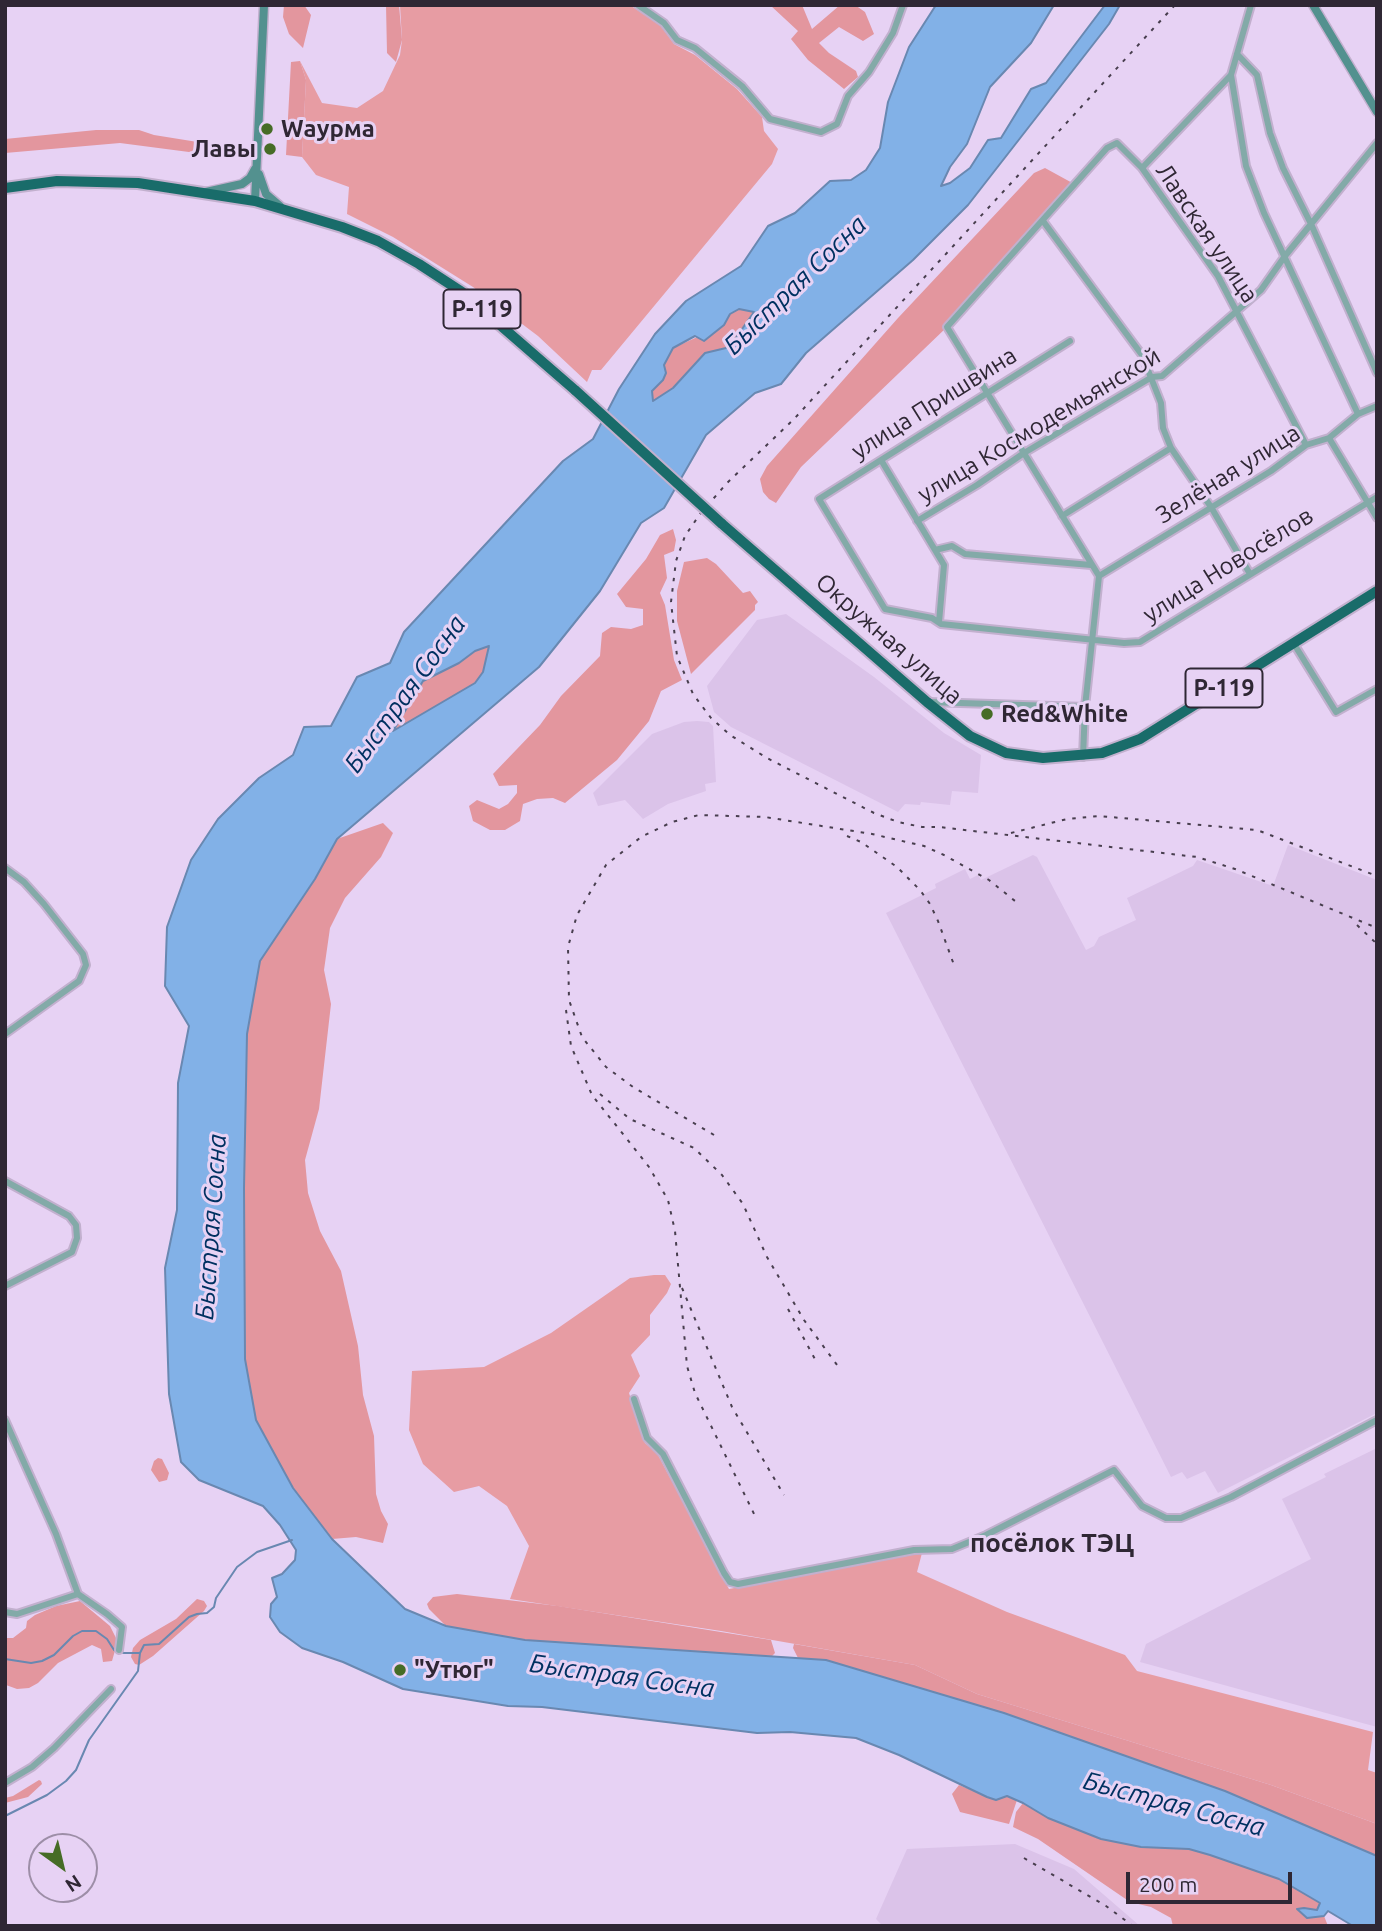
<!DOCTYPE html>
<html>
<head>
<meta charset="utf-8">
<style>
	body { margin:0 }
	#map { position:relative; width:1382px; height:1931px; overflow:hidden; background:#e7d2f4; font-family:Ubuntu,sans-serif }
	canvas { display:block }
	.frame { position:absolute; inset:0; border:7px solid #2f2734; pointer-events:none }
	.north { position:absolute; left:28px; top:1833px; width:70px; height:70px; box-sizing:border-box; background:#e7d2f4; border:2px solid #9d8ea7; border-radius:50%; rotate:146deg; font-size:19px; font-weight:700; line-height:28px; text-align:center; color:#2f2734 }
	.north::after { content:''; display:block; margin:auto; width:24px; height:32px; background:#466c26; clip-path:polygon(50% 0,100% 100%,50% 72%,0 100%) }
	.scale { position:absolute; left:1126px; top:1872px; width:166px; height:32px; box-sizing:border-box; border:4px solid #2f2734; border-top:0; padding-left:9px; font-size:21px; line-height:24px; white-space:nowrap; color:#2f2734; -webkit-text-stroke:5px #e7d2f4; paint-order:stroke }
</style>
</head>
<body>
<div id="map">
<canvas width="1382" height="1931"></canvas>
<div class="frame"></div>
<div class="north">N</div>
<div class="scale">200 m</div>
</div>
<script>
const ctx = document.querySelector('canvas').getContext('2d');
ctx.lineJoin = 'round';
function paint(path, color) { ctx.fillStyle = color; ctx.fill(path, 'evenodd'); }
const toPath = rows => new Path2D(rows.map(r => 'M' + r).join(''));
function trace(path, color, width, dash) { ctx.strokeStyle = color; ctx.lineWidth = width; ctx.lineCap = dash ? 'butt' : 'round'; ctx.setLineDash(dash || []); ctx.stroke(path); }
function drawText(font, color, halo, rows, align = 'center') {
  ctx.font = font + ' Ubuntu,sans-serif'; ctx.lineWidth = 6; ctx.setLineDash([]); ctx.textBaseline = 'middle'; ctx.strokeStyle = halo; ctx.fillStyle = color; for (const [text, x, y, turn = 0] of rows) {
    ctx.save(); ctx.translate(x, y); ctx.rotate((+turn || 0) * Math.PI / 180); ctx.textAlign = isNaN(turn) ? turn : align; if (halo) ctx.strokeText(text, 0, 0); ctx.fillText(text, 0, 0); ctx.restore();
  }
}
paint(toPath([
	[786,614,874,677,944,733,981,755,978,793,952,791,950,805,921,802,920,805,905,804,898,812,731,727,714,712,707,686,757,620],
	[697,721,709,722,713,726,716,782,705,784,706,791,668,804,643,819,625,800,598,806,593,793,652,734,684,722],
	[1288,845,1377,880,1377,1413,1218,1493,1205,1471,1187,1479,1182,1472,1171,1477,886,913,936,888,935,884,965,869,970,879,978,875,981,880,1033,855,1037,857,1086,950,1094,946,1099,937,1136,920,1127,898,1193,866,1197,860,1273,886],
	[1377,1448,1377,1727,1140,1662,1146,1644,1311,1559,1282,1499,1326,1477,1324,1474],
	[1015,1844,1074,1869,1140,1926,883,1926,876,1919,907,1849]
]), '#dbc3e9');
paint(toPath([
	[400,5,630,5,661,26,674,44,695,55,737,89,762,117,764,131,778,149,772,164,601,370,592,370,587,382,538,336,473,287,393,237,347,214,349,187,316,175,302,157,306,80,300,61,322,103,357,108,383,91,400,55,402,40],
	[654,1275,665,1275,671,1284,667,1293,650,1315,650,1335,631,1355,640,1376,629,1393,645,1443,657,1453,729,1589,922,1553,917,1572,1007,1612,1125,1655,1137,1671,1373,1732,1368,1770,1377,1773,1377,1824,1271,1785,977,1694,915,1665,721,1631,510,1599,529,1546,507,1506,479,1486,454,1492,423,1464,409,1430,412,1371,484,1367,551,1333,630,1278]
]), '#e79ca3');
paint(toPath([
	[284,5,304,5,311,15,303,48,289,34,283,17],
	[386,5,399,5,402,40,396,62,387,53],
	[770,5,802,5,812,29,840,5,855,5,865,12,874,34,863,41,839,27,819,43,829,53,856,71,858,77,844,89,808,60,791,39,798,31],
	[300,61,306,80,302,157,286,155,291,62],
	[96,130,139,130,154,135,210,144,212,155,120,143,5,153,5,139],
	[1045,168,1076,185,947,327,801,467,776,503,769,499,763,492,760,479,767,466,898,318,1034,173],
	[739,309,754,311,735,339,726,348,705,353,673,388,653,401,652,391,663,380,666,373,664,365,673,348,724,325,730,314],
	[673,529,676,540,674,551,664,555,667,578,660,593,665,605,674,660,682,680,661,691,649,721,617,760,565,803,553,798,537,799,523,804,520,821,505,830,490,830,473,821,469,806,477,800,499,809,508,804,517,793,517,785,499,786,493,774,540,725,561,696,600,656,602,633,611,627,631,629,643,625,643,609,626,607,617,594,646,559,660,535],
	[707,558,716,564,743,593,750,591,758,602,755,605,755,610,691,674,677,621,677,591,684,562],
	[490,646,483,672,475,683,392,732,423,681,459,663,475,651],
	[383,823,393,833,381,857,345,898,330,928,324,970,331,1004,319,1109,305,1160,308,1193,320,1231,341,1271,358,1346,363,1395,374,1436,376,1494,381,1511,388,1524,383,1543,356,1537,332,1539,293,1488,256,1420,245,1359,244,1188,247,1034,260,961,315,879,337,839],
	[158,1458,162,1459,169,1473,167,1480,159,1482,151,1470,154,1461],
	[457,1594,558,1606,771,1640,775,1653,772,1656,525,1640,446,1626,429,1609,427,1604,433,1597],
	[197,1599,204,1601,207,1606,204,1611,153,1656,139,1665,135,1664,131,1657,133,1648,140,1640,176,1619],
	[80,1601,110,1626,116,1638,116,1647,112,1661,103,1662,101,1649,92,1645,58,1663,38,1683,29,1688,17,1689,6,1685,5,1638,13,1638,26,1628,27,1621,35,1615,56,1606],
	[794,1644,915,1665,977,1694,1271,1785,1377,1824,1377,1856,1225,1791,1004,1713,826,1660,798,1658,793,1648],
	[39,1780,41,1781,42,1784,28,1797,5,1803,5,1798,13,1796],
	[959,1785,996,1800,1007,1796,1017,1800,1009,1824,960,1812,952,1794],
	[1023,1803,1048,1818,1101,1839,1141,1847,1189,1849,1210,1855,1279,1879,1320,1903,1318,1910,1304,1908,1307,1918,1324,1916,1328,1926,1173,1926,1171,1918,1151,1907,1130,1902,1038,1839,1013,1827,1016,1812]
]), '#e3969e');
const water = toPath([
	[936,5,1054,5,1031,43,990,87,967,144,950,167,941,186,950,183,970,168,988,140,1001,138,1031,89,1046,83,1105,5,1120,5,1109,24,968,205,913,260,806,353,781,384,755,393,706,435,664,508,641,523,600,591,539,667,337,839,315,879,260,961,247,1034,244,1188,245,1359,256,1420,293,1488,332,1539,405,1609,446,1626,525,1640,826,1660,1004,1713,1225,1791,1377,1856,1377,1926,1353,1926,1328,1911,1324,1916,1307,1918,1297,1909,1304,1908,1317,1910,1320,1903,1279,1879,1210,1855,1189,1849,1141,1847,1101,1839,1048,1818,1023,1803,1007,1796,996,1800,987,1797,899,1755,856,1738,790,1732,757,1733,542,1707,508,1706,403,1689,343,1662,302,1648,280,1632,270,1617,271,1604,277,1597,272,1578,282,1574,295,1560,296,1550,280,1525,263,1506,199,1480,181,1462,169,1394,165,1268,177,1210,178,1083,189,1026,165,986,167,927,191,860,218,819,259,778,293,755,304,727,331,726,357,677,390,663,404,632,563,461,593,439,619,389,655,334,686,301,741,266,768,226,795,213,830,181,851,180,866,170,880,148,888,102,909,47,936,5],
	[739,309,754,312,735,339,726,348,705,353,673,388,653,401,652,391,663,380,666,373,664,365,673,348,695,336,704,341,724,325,730,314,739,309],
	[489,646,483,672,475,683,393,731,423,681,459,663,475,651,489,646]
]);
paint(water, '#82b1e7');
trace(water, '#6988b1', 2);
trace(toPath([
	[5,1659,31,1663,42,1661,54,1655,73,1636,82,1631,96,1631,107,1639,114,1650,124,1653,140,1653],
	[5,1816,47,1795,66,1781,76,1770,89,1740,138,1671,140,1653,144,1645,159,1644,189,1617,197,1614,207,1613,214,1607,216,1598,237,1567,257,1552,292,1540]
]), '#6988b1', 2);
const street = toPath([
	[638,5,664,23,677,40,695,48,742,86,770,119,821,132,837,124,848,96,869,72,893,33,903,5],
	[1237,54,1257,75,1270,133,1283,168,1311,224,1377,373],
	[1231,75,1246,166,1264,213,1358,414],
	[1142,168,1231,75,1251,5],
	[1043,221,1142,355,1161,403,1163,428,1171,448,1211,507,1250,574],
	[1070,341,819,499,885,609,932,618,941,624,1124,643,1140,642,1377,497],
	[1329,438,1377,518],
	[881,460,935,550,952,546,965,554,1091,565],
	[1062,516,1171,448],
	[917,521,977,485,1024,453,1152,377,1162,376,1261,290,1285,256,1377,143],
	[935,550,944,565,939,622],
	[1099,576,1271,471,1306,445,1329,438,1358,414,1377,406],
	[1294,644,1336,712,1377,689],
	[929,702,1085,707],
	[1083,757,1085,707,1099,576,947,327,1107,148,1117,143,1142,168,1218,276,1306,445],
	[5,868,24,882,44,904,83,954,86,965,79,981,5,1034],
	[5,1181,69,1216,76,1225,77,1238,72,1252,5,1286],
	[634,1399,647,1438,663,1454,724,1573,730,1582,738,1584,914,1550,952,1549,986,1535,1114,1470,1142,1506,1166,1518,1181,1518,1231,1497,1377,1420],
	[5,1420,56,1534,78,1594,107,1614,122,1627,119,1650],
	[5,1612,17,1614,78,1594],
	[5,1783,32,1767,54,1748,111,1689]
]);
const secondary = toPath([
	[1313,5,1377,112],
	[259,174,266,194,280,206],
	[206,192,242,184,250,178,255,169],
	[255,201,264,5]
]);
const highway = toPath([
	[5,188,57,181,138,183,255,201,342,227,378,241,419,264,462,292,576,391],
	[721,523,927,702,970,736,1006,753,1043,758,1102,753,1140,739,1377,591]
]);
trace(street, '#c2b0ce', 10);
trace(secondary, '#c2b0ce', 11);
trace(highway, '#c2b0ce', 14);
trace(street, '#83aaa8', 6);
trace(secondary, '#53918f', 8);
trace(highway, '#196c6a', 10);
trace(toPath([
	[1175,5,794,419,727,483,700,514,685,536,676,561,671,602,677,656,693,694,711,718,730,735,767,758,874,813,898,822,922,827,939,827,1197,857,1235,869,1377,928],
	[1011,833,1067,819,1099,816,1257,830,1377,876],
	[847,836,861,842,897,867,920,890,930,904,938,921,954,965],
	[1357,925,1377,944],
	[566,1010,571,1046,592,1095,649,1167,668,1200,675,1231,687,1366,695,1393,757,1520],
	[600,1094,630,1119,694,1148,722,1175,743,1204,767,1257,804,1320,840,1369],
	[714,1135,633,1087,606,1067,582,1037,569,1000,568,947,577,915,606,865,641,837,672,822,699,815,765,817,872,834,924,846,944,855,989,880,1020,905],
	[682,1288,732,1407,784,1495],
	[788,1309,817,1363],
	[1024,1858,1106,1906,1133,1926]
]), '#483e4e', 2, [3.5, 7]);
const highwayBridge = toPath([
	[576,391,721,523]
]);
trace(highwayBridge, '#c2b0ce', 14, []);
trace(highwayBridge, '#196c6a', 10);
for (const [x, y, r, color] of [
	[267,129,7,"#466c26"],
	[270,149,7,"#466c26"],
	[987,714,7,"#466c26"],
	[400,1670,7,"#466c26"]
]) { const dot = new Path2D(); dot.arc(x, y, r, 0, 2 * Math.PI); ctx.fillStyle = color; ctx.fill(dot); trace(dot, '#e7d2f4', 2.5); }
for (const [x, y, w] of [
	[482,309,77],
	[1224,688,77]
]) { const box = new Path2D(); box.roundRect(x - w / 2, y - 19.5, w, 39, 5); ctx.fillStyle = '#e7d2f4'; ctx.fill(box); trace(box, '#2f2734', 2); }
drawText('bold 23px', '#2f2734', null, [
	["Р-119",482,309],
	["Р-119",1224,688]
]);
drawText('bold 24px', '#2f2734', '#e7d2f4', [
	["Wаурма",281,129],
	["Лавы",256,149,"right"],
	["Red&White",1001,714],
	["\"Утюг\"",414,1670]
], 'left');
drawText('24px', '#2f2734', '#e7d2f4', [
	["Лавская улица",1207,233,56],
	["улица Пришвина",934,403,-32],
	["улица Космодемьянской",1039,425,-31],
	["Зелёная улица",1228,474,-32],
	["улица Новосёлов",1228,565,-32],
	["Окружная улица",889,639,41]
]);
drawText('italic 26px', '#003161', '#e7d2f4', [
	["Быстрая Сосна",795,285,-44],
	["Быстрая Сосна",405,694,-54],
	["Быстрая Сосна",211,1227,-86],
	["Быстрая Сосна",622,1676,8],
	["Быстрая Сосна",1174,1804,15]
]);
drawText('bold 26px', '#2f2734', '#e7d2f4', [
	["посёлок ТЭЦ",1052,1543]
]);
</script>
</body>
</html>
